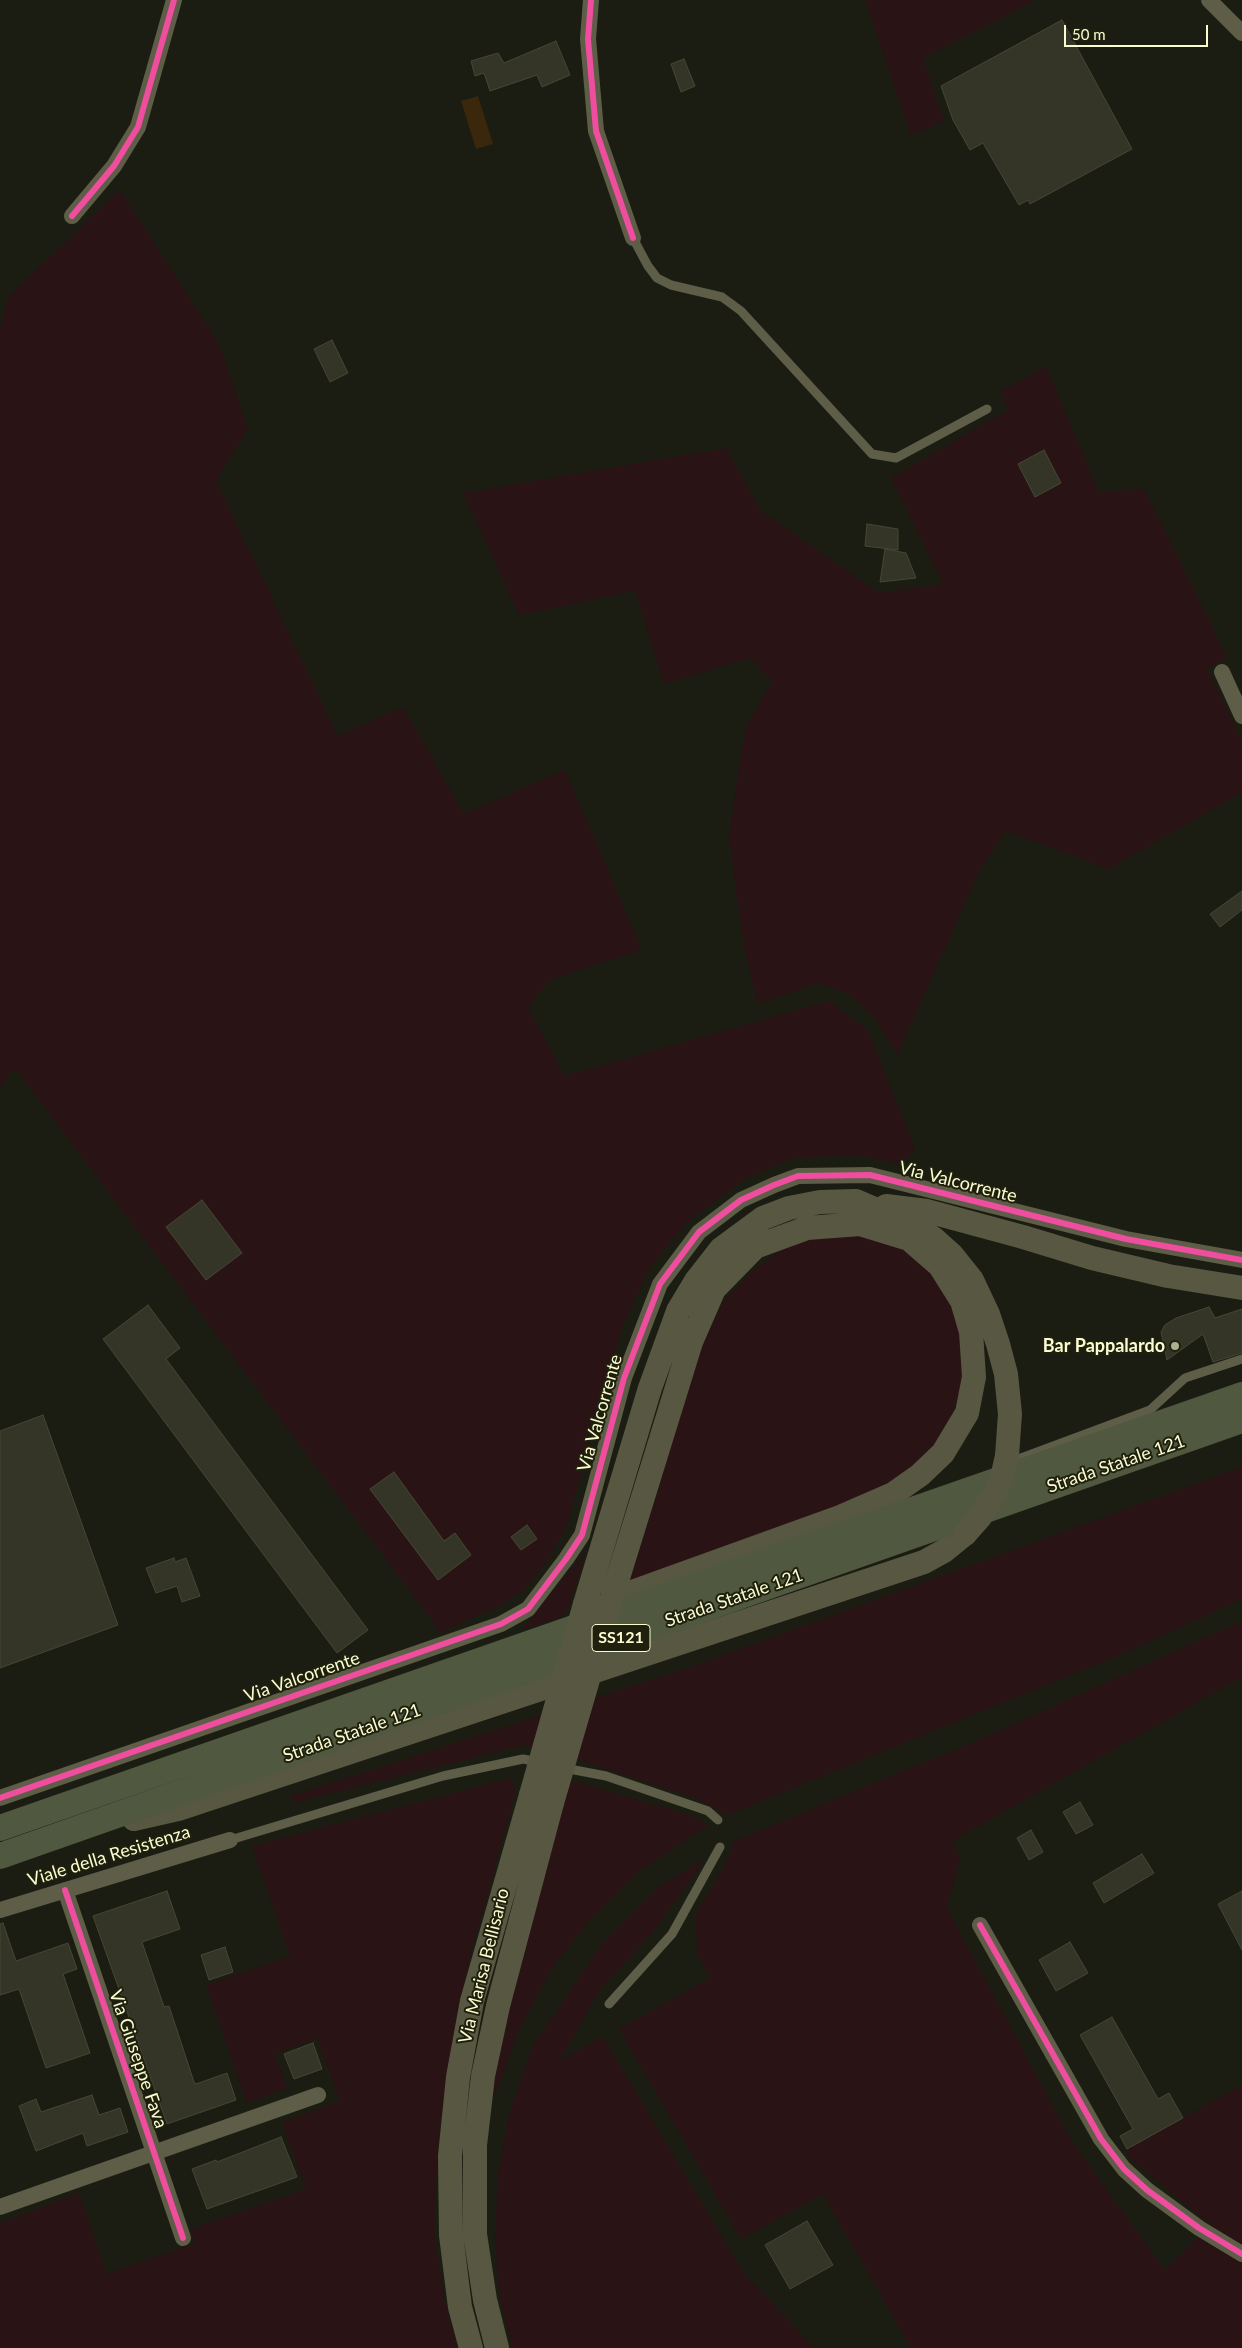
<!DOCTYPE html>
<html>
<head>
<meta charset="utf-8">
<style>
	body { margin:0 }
	#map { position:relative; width:1242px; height:2348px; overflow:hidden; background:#1c1d12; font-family:Lato,sans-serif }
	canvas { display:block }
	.scale { position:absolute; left:1064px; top:25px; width:144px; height:22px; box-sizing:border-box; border:2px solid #fbfdd1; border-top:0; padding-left:6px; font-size:15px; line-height:18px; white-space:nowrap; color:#fbfdd1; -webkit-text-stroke:4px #1f210e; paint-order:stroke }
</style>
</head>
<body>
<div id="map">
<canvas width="1242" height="2348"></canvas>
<div class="scale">50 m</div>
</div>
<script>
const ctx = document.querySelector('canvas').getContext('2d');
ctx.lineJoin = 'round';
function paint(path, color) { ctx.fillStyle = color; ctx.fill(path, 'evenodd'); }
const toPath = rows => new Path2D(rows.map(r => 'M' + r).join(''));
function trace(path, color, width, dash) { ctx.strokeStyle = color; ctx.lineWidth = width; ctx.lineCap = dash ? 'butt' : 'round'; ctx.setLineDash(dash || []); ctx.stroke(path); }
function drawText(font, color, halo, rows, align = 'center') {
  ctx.font = font + ' Lato,sans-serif'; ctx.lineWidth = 4; ctx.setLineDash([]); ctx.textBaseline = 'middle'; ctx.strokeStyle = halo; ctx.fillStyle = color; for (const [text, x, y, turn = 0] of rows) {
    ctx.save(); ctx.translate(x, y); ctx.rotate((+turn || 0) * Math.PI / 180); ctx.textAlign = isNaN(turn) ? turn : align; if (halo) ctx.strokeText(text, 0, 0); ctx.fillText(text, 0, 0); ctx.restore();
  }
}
paint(toPath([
	[865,0,1036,0,923,58,944,121,911,135],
	[120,190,218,342,248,428,216,481,338,736,403,707,464,814,565,770,642,950,549,980,528,1008,565,1076,829,1001,868,1030,915,1149,901,1164,854,1155,792,1158,745,1179,689,1220,650,1267,622,1327,567,1525,547,1561,522,1592,499,1606,441,1632,15,1068,0,1088,0,329,8,297],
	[1046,366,1099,492,1144,489,1227,657,1207,669,1242,741,1242,792,1109,869,1006,831,980,870,897,1055,874,1016,847,993,818,983,757,1004,744,946,729,837,745,729,772,681,750,658,664,684,635,591,519,615,463,493,726,448,760,510,879,593,943,584,891,478,1008,410,1000,392],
	[850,1233,908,1250,935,1272,951,1298,961,1329,963,1383,953,1416,934,1447,919,1463,880,1489,629,1585,702,1344,725,1299,756,1268,781,1250,813,1236],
	[1242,1467,1242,1599,1123,1654,727,1815,693,1797,575,1759,524,1745,293,1803,291,1796,693,1666],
	[586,1552,569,1606,560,1618,522,1629],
	[1242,1621,1242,1677,952,1841,960,1858,947,1908,1071,2140,1165,2270,1198,2237,1242,2264,1242,2348,911,2348,823,2194,741,2239,619,2029,710,1978,697,1953,696,1914,724,1867,734,1841,974,1742],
	[511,1778,516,1791,469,1960,456,2019,439,2131,434,2230,444,2296,457,2348,0,2348,0,2223,79,2193,107,2274,195,2243,191,2229,306,2189,282,2122,340,2101,317,2038,275,2054,287,2088,247,2103,206,1985,290,1956,252,1846],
	[570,1780,687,1814,709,1825,639,1871,589,1921,552,1968,520,2028,496,2093,490,2097,499,2040],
	[702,1860,698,1870,648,1938,600,1989,560,2061,603,2037,745,2275,815,2348,512,2348,499,2293,495,2238,498,2174,508,2117,532,2047,602,1944,659,1887],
	[1242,2085,1242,2246,1208,2223,1128,2157,1127,2149]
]), '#291314');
paint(toPath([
	[478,96,493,144,476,149,461,101]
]), '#3a270c');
const building = toPath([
	[1062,20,1132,149,1030,204,1028,200,1019,205,983,143,970,150,953,120,941,86,1062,20],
	[556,41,570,75,542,87,537,75,490,91,484,73,475,76,471,61,498,53,504,63,556,41],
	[684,59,695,86,681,92,671,64,684,59],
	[332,340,348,373,330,382,314,349,332,340],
	[1044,450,1061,483,1035,497,1018,464,1044,450],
	[867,524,898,529,898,550,865,546,867,524],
	[885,549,906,553,916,578,880,582,885,549],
	[1242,891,1242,910,1220,927,1210,914,1242,891],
	[202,1200,242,1253,206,1280,166,1227,202,1200],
	[148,1305,180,1348,166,1359,368,1630,337,1653,103,1339,148,1305],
	[1209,1307,1215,1318,1242,1309,1242,1353,1213,1362,1203,1334,1167,1360,1161,1332,1165,1325,1176,1318,1209,1307],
	[43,1415,118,1625,0,1668,0,1431,43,1415],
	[394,1472,444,1541,455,1533,471,1555,438,1580,370,1489,394,1472],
	[527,1525,537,1539,521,1550,511,1537,527,1525],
	[174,1558,175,1562,186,1558,200,1596,182,1602,177,1586,156,1593,146,1568,174,1558],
	[1080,1802,1093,1825,1076,1834,1063,1812,1080,1802],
	[1031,1830,1043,1852,1029,1860,1017,1838,1031,1830],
	[1142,1854,1154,1873,1104,1903,1093,1883,1142,1854],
	[167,1891,180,1929,142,1942,164,2007,169,2006,194,2082,196,2084,227,2073,236,2100,167,2124,93,1916,167,1891],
	[1242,1891,1242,1950,1218,1904,1242,1891],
	[3,1923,16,1961,68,1943,77,1969,63,1974,90,2053,46,2068,19,1989,0,1995,0,1924,3,1923],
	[1070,1942,1088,1973,1056,1991,1039,1960,1070,1942],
	[225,1947,233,1972,209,1980,201,1955,225,1947],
	[1112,2017,1158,2099,1169,2093,1183,2118,1127,2149,1120,2136,1133,2129,1080,2035,1112,2017],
	[313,2043,322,2069,294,2079,284,2054,313,2043],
	[92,2095,99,2115,120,2108,128,2132,87,2146,83,2133,36,2151,19,2106,36,2099,41,2112,92,2095],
	[281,2137,297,2177,207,2209,192,2169,216,2160,217,2162,281,2137],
	[807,2221,833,2265,790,2289,765,2245,807,2221]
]);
paint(building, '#343527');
trace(building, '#454834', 1);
trace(toPath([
	[633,238,648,266,657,278,671,285,722,297,741,311,872,454,896,458,987,409],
	[1021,1458,1150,1410,1185,1378,1242,1359],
	[564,1768,606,1776,708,1811,718,1820],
	[230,1840,443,1776,523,1759,539,1762],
	[609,2004,672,1934,720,1847]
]), '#5d5d48', 9);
trace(toPath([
	[591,0,588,39,596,131,633,238],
	[1209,0,1242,33],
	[72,216,114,166,138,127,174,0],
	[1222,672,1242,716],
	[0,1798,501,1624,528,1609,566,1559,582,1535,624,1378,660,1284,699,1232,741,1200,774,1185,798,1176,870,1175,1126,1239,1242,1260],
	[65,1890,183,2238],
	[0,1910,230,1840],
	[980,1925,1101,2139,1124,2169,1147,2190,1199,2228,1242,2254],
	[0,2207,318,2095]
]), '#5d5d48', 16);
trace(toPath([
	[886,1206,927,1211,1023,1237,1092,1258,1168,1276,1242,1288],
	[585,1604,650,1388,678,1311,696,1281,721,1249,763,1218,789,1208,820,1202,856,1201,916,1227,933,1238,952,1255,972,1280,988,1314,998,1344,1006,1374,1010,1414,1007,1456],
	[596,1612,632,1592,840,1517,893,1494,920,1475,943,1453,967,1413,974,1377,971,1332,962,1301,940,1266,909,1239,860,1224,807,1228,755,1247,714,1289,691,1342,613,1594],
	[134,1819,178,1809,924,1562,944,1551,965,1534],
	[471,2348,460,2307,451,2235,450,2156,458,2077,472,2001,531,1795],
	[497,2348,485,2300,475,2234,475,2145,483,2076,498,2006,552,1803]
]), '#585842', 24);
trace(toPath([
	[0,1828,1242,1395],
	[0,1856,1242,1420]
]), '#515840', 26);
trace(toPath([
	[965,1534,980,1517,992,1498,1002,1478,1007,1456],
	[531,1795,585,1604],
	[552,1803,613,1594]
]), '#585842', 24);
trace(toPath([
	[591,0,588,39,596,131,633,238],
	[72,216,114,166,138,127,174,0],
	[0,1798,501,1624,528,1609,566,1559,582,1535,624,1378,660,1284,699,1232,741,1200,774,1185,798,1176,870,1175,1126,1239,1242,1260],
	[65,1890,183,2238],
	[980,1925,1101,2139,1124,2169,1147,2190,1199,2228,1242,2254]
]), '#ef4d9e', 6);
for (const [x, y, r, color] of [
	[1175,1346,5,"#adaf8e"]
]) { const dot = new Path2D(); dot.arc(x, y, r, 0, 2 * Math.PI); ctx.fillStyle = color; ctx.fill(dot); trace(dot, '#1f210e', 2); }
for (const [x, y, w] of [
	[621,1638,58]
]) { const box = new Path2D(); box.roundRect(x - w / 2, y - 13.5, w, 27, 4); ctx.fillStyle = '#1f210e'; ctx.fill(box); trace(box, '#fbfdd1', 1); }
drawText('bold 16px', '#fbfdd1', null, [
	["SS121",621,1638]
]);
drawText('18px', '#fbfdd1', '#1f210e', [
	["Via Valcorrente",958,1182,14],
	["Via Valcorrente",600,1413,-74],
	["Strada Statale 121",1116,1464,-19],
	["Strada Statale 121",734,1598,-19],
	["Via Valcorrente",302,1677,-19],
	["Strada Statale 121",352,1733,-19],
	["Viale della Resistenza",109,1856,-17],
	["Via Marisa Bellisario",484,1966,-76],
	["Via Giuseppe Fava",138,2059,71]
]);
drawText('bold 18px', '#fbfdd1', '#1f210e', [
	["Bar Pappalardo",1165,1346]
], 'right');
</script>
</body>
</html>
